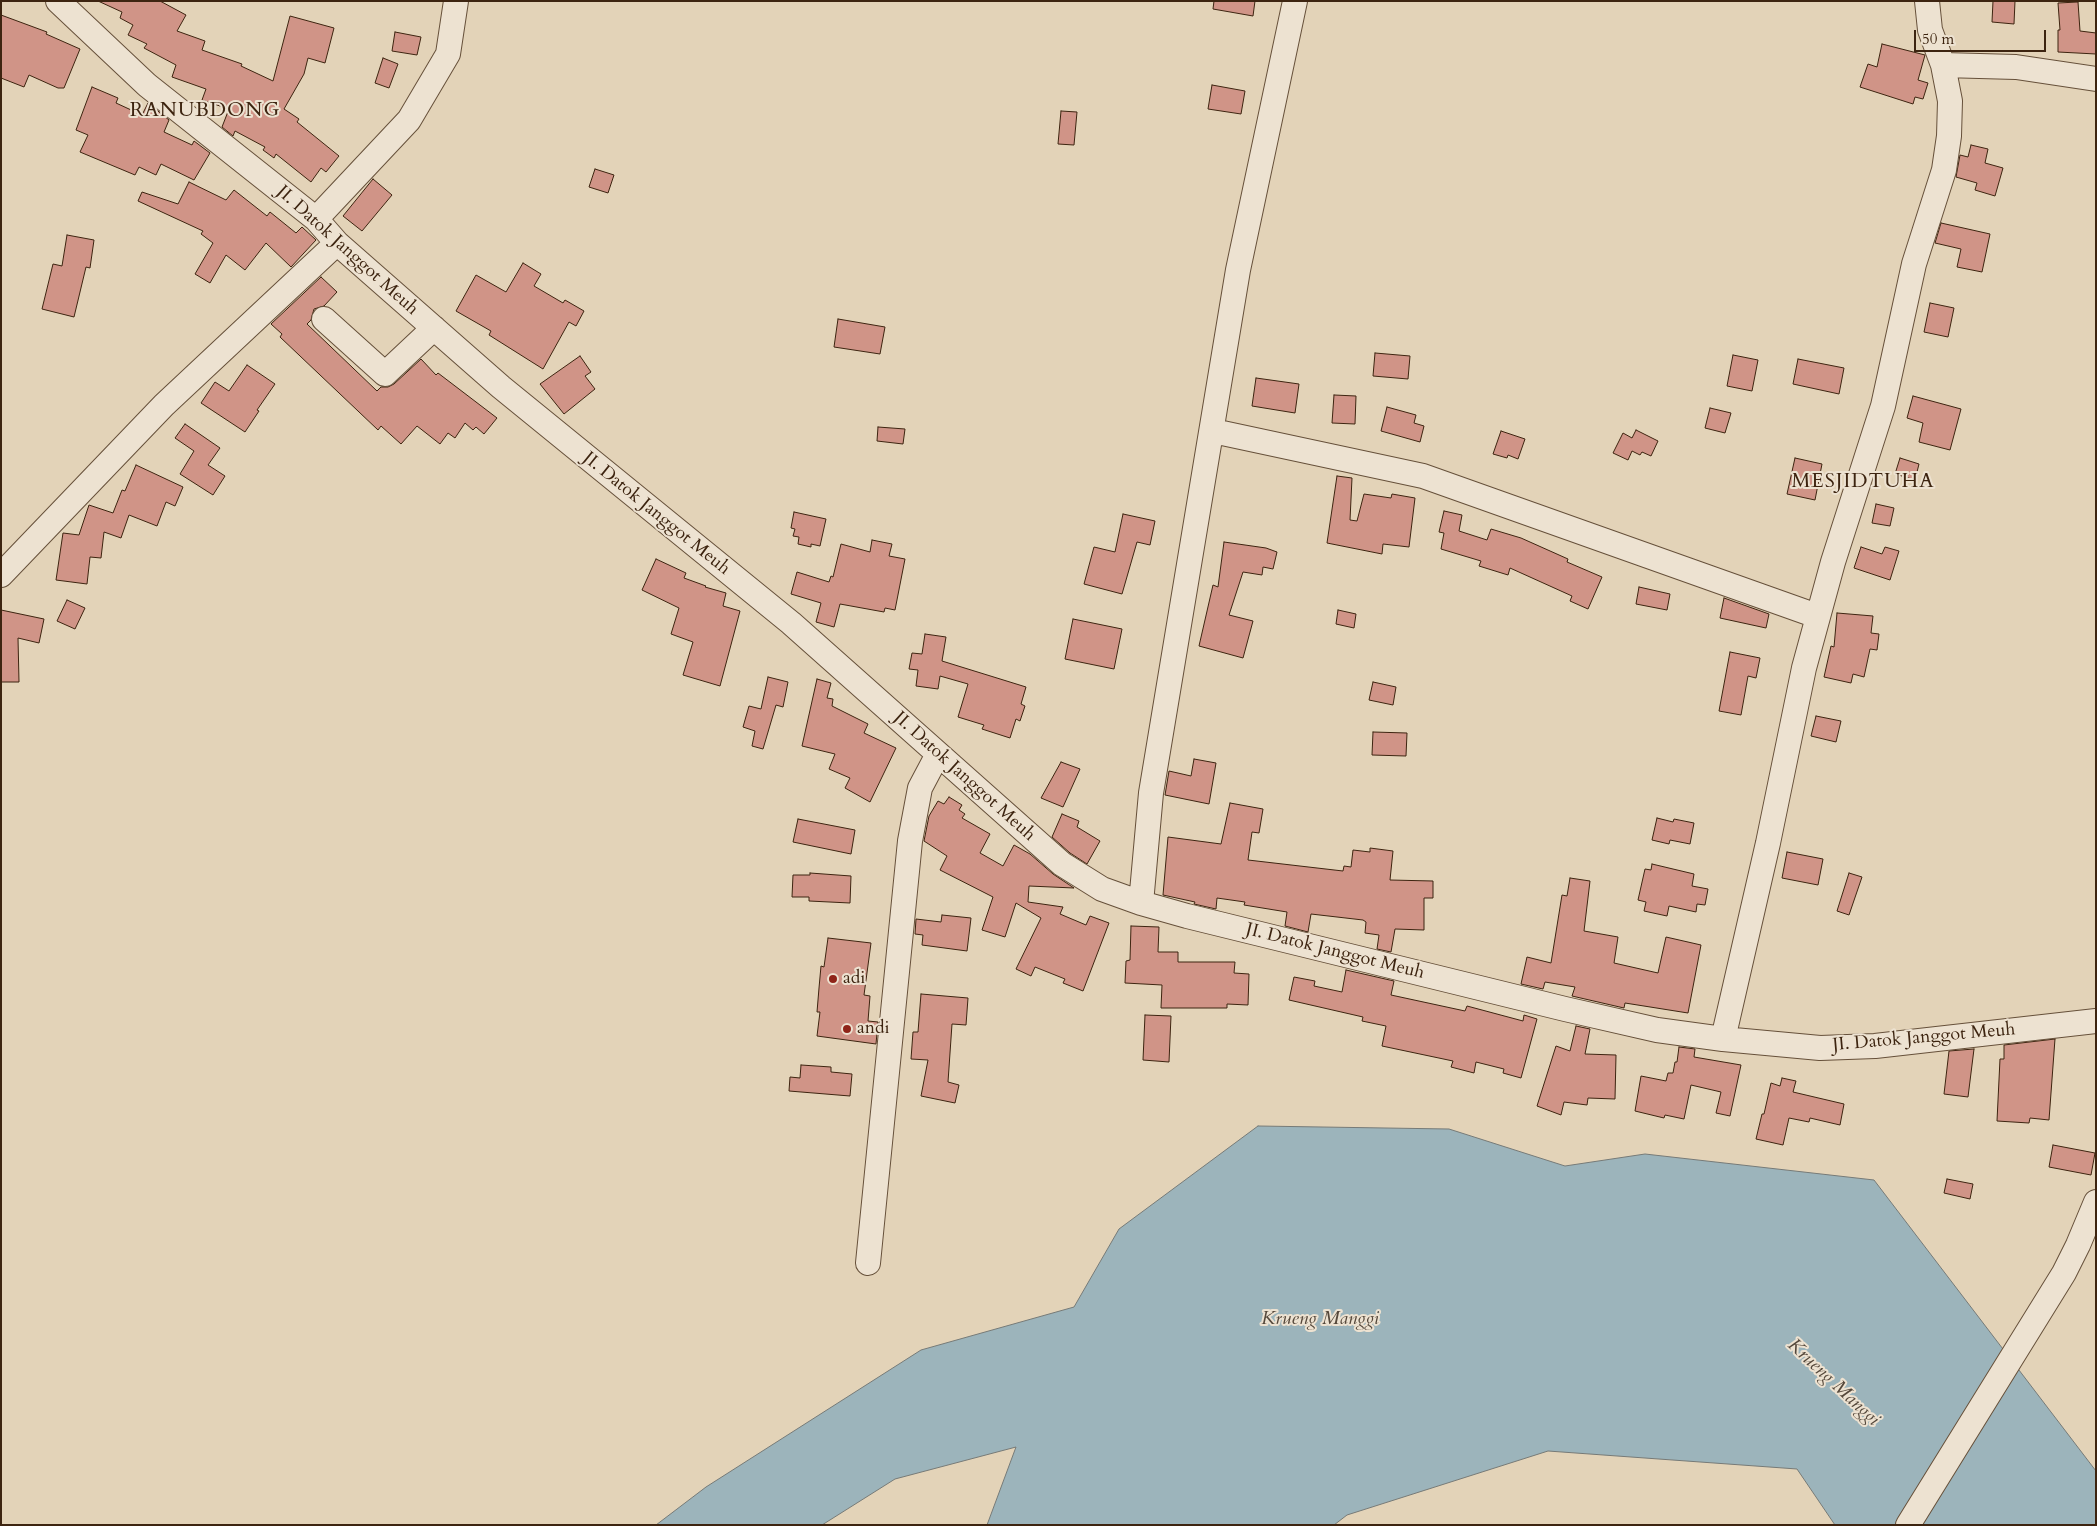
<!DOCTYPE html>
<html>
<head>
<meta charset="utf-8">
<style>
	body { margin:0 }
	#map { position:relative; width:2097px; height:1526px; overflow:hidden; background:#e3d3b8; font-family:Cardo,serif }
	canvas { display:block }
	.frame { position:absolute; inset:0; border:2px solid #3d2410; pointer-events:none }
	.scale { position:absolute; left:1914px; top:30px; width:132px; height:22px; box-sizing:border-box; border:2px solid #3d2410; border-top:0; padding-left:6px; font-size:15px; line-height:18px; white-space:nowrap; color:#3d2410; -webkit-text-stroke:4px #ede2d1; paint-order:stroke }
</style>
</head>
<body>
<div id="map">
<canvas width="2097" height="1526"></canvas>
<div class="frame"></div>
<div class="scale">50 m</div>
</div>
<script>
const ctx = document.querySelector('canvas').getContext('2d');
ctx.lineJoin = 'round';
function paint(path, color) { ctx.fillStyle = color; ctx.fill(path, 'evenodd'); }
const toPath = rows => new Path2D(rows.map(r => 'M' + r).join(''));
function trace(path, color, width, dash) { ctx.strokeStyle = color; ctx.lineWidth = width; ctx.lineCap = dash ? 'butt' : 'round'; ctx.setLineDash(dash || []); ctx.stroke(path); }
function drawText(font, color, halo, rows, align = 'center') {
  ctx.font = font + ' Cardo,serif'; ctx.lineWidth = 4; ctx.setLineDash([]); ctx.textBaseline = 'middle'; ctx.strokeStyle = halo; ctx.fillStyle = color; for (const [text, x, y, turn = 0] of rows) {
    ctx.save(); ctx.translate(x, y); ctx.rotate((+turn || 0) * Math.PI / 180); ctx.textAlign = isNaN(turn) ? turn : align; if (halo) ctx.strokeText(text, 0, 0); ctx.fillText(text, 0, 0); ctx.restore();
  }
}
const water = toPath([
	[1258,1126,1449,1129,1565,1166,1645,1154,1874,1180,2096,1471,2096,1525,1835,1525,1797,1469,1548,1451,1347,1515,1334,1525,987,1525,1016,1447,895,1479,822,1525,656,1525,706,1487,921,1350,1074,1307,1119,1229,1258,1126]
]);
paint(water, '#9cb4bb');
trace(water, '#767a77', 1);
const building = toPath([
	[98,1,160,1,186,15,177,31,205,41,202,50,242,64,241,66,273,81,290,16,334,28,325,63,308,58,304,74,284,109,299,119,297,122,339,156,326,172,321,168,311,182,276,154,274,158,263,150,265,147,235,131,233,136,222,127,229,109,202,100,206,89,172,77,176,65,144,48,147,44,128,35,133,25,120,18,122,12,98,1],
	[1214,1,1255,1,1253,16,1213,9,1214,1],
	[1993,1,2015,1,2014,24,1992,22,1993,1],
	[2078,2,2080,31,2096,33,2096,54,2058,52,2058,30,2060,30,2058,3,2078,2],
	[1,15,47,32,46,34,80,49,64,88,58,88,29,75,24,87,1,78,1,15],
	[395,32,421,37,417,55,392,51,395,32],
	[1882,44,1925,55,1918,80,1928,83,1923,99,1915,97,1913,104,1860,87,1868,64,1877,67,1882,44],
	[383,58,398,64,389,88,375,83,383,58],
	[1212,85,1245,91,1241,114,1208,109,1212,85],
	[92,87,118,98,116,103,142,115,148,103,169,120,164,132,192,145,194,141,210,153,194,180,161,164,156,175,139,167,135,175,80,152,88,135,76,130,92,87],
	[1061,111,1077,112,1074,145,1058,144,1061,111],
	[1971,145,1988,149,1985,163,2003,168,1995,196,1975,190,1977,183,1956,177,1960,155,1968,157,1971,145],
	[595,169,614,175,608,193,589,187,595,169],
	[373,179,392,195,362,231,343,216,373,179],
	[189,182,226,200,234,190,267,216,270,212,296,233,302,227,316,240,291,267,266,243,245,270,226,255,210,283,195,274,213,243,201,234,203,231,138,201,142,192,178,204,189,182],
	[1941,223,1990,234,1982,272,1957,267,1961,249,1935,243,1941,223],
	[67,235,94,240,90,268,86,267,74,317,42,309,53,264,62,266,67,235],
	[523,263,541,274,534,286,563,303,565,300,584,311,576,326,569,322,543,369,489,335,491,331,456,311,476,275,506,292,523,263],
	[321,277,337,292,324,306,314,309,311,320,307,324,377,391,381,387,388,387,394,384,421,359,436,375,438,373,497,418,484,434,476,427,473,430,465,423,455,438,448,433,440,444,417,426,401,444,381,426,378,430,280,337,282,334,271,324,321,277],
	[1930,303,1954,308,1948,337,1924,332,1930,303],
	[838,319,885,327,880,354,834,347,838,319],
	[1375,353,1410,356,1408,379,1373,376,1375,353],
	[1733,355,1758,360,1752,391,1727,386,1733,355],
	[580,356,591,372,585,376,595,389,564,414,540,384,580,356],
	[1798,359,1844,368,1839,394,1793,384,1798,359],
	[247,365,275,384,257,410,259,411,245,432,201,403,215,382,229,391,247,365],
	[1256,378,1299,384,1295,413,1252,406,1256,378],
	[1334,395,1356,396,1355,424,1332,423,1334,395],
	[1913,396,1961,409,1950,450,1919,442,1923,423,1907,418,1913,396],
	[1387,407,1416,415,1414,423,1424,426,1420,442,1381,431,1387,407],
	[1710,408,1731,413,1725,433,1705,428,1710,408],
	[185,424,220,448,208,465,225,476,213,495,180,474,194,451,175,438,185,424],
	[878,427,905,429,903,444,877,441,878,427],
	[1636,430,1658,441,1651,456,1642,452,1640,455,1632,451,1628,460,1613,453,1623,433,1632,438,1636,430],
	[1501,431,1525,439,1518,459,1508,455,1507,458,1493,454,1501,431],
	[1795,458,1822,464,1815,500,1787,494,1795,458],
	[1900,458,1919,464,1915,480,1895,474,1900,458],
	[136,465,183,487,175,506,166,502,157,526,129,515,121,538,104,532,101,558,90,557,87,584,56,580,63,533,79,535,89,505,113,513,122,490,125,491,136,465],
	[1337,476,1352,478,1350,520,1357,521,1364,494,1391,498,1392,494,1415,498,1409,547,1383,544,1382,554,1327,543,1337,476],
	[1876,504,1894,508,1890,526,1872,523,1876,504],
	[1444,511,1462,515,1459,531,1487,540,1491,529,1521,538,1568,559,1567,562,1602,577,1588,609,1570,601,1572,596,1510,568,1508,575,1479,566,1481,561,1441,549,1444,533,1439,532,1444,511],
	[794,512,826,519,820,546,811,544,811,547,798,544,799,537,793,536,795,529,791,528,794,512],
	[1123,514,1155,521,1150,545,1137,542,1122,594,1084,584,1094,547,1115,552,1123,514],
	[872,540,892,544,889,556,905,559,895,610,885,608,884,612,840,604,834,627,816,622,821,603,791,594,797,572,829,582,831,576,833,577,841,544,870,552,872,540],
	[1224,542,1266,548,1277,552,1273,569,1263,567,1262,575,1243,572,1229,615,1253,621,1243,658,1199,646,1213,585,1218,587,1224,542],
	[1861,547,1882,554,1885,547,1899,551,1890,580,1854,568,1861,547],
	[656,559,686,573,684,578,706,586,705,587,726,593,723,606,740,611,720,686,683,675,693,642,671,634,679,608,642,590,656,559],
	[1639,587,1670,594,1667,610,1636,604,1639,587],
	[1724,598,1769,614,1766,628,1720,618,1724,598],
	[67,600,85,608,75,629,57,621,67,600],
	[1,610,44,619,39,643,18,638,19,682,1,682,1,610],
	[1338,610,1356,614,1354,628,1336,624,1338,610],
	[1837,613,1873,616,1871,633,1879,634,1877,650,1870,649,1864,677,1853,674,1851,683,1824,677,1831,646,1834,647,1837,613],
	[1073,619,1122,629,1114,669,1065,659,1073,619],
	[925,634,946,637,942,661,1026,687,1021,704,1025,706,1020,721,1016,719,1010,738,982,729,984,725,958,717,968,684,940,676,938,689,916,686,918,670,909,669,912,653,922,654,925,634],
	[1730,652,1760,658,1756,678,1748,676,1741,715,1719,711,1730,652],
	[768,677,788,682,783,707,776,705,763,749,752,746,755,731,743,727,749,706,761,709,768,677],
	[817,679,831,683,827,698,833,699,832,706,868,724,864,733,896,748,870,802,845,788,850,778,829,769,835,754,802,746,817,679],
	[1373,682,1396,687,1393,705,1369,700,1373,682],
	[1816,716,1841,721,1836,742,1811,736,1816,716],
	[1373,732,1407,733,1406,756,1372,755,1373,732],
	[1194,759,1216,763,1209,804,1165,795,1169,771,1191,776,1194,759],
	[1061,762,1080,769,1063,807,1041,798,1061,762],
	[949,797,962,805,959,810,965,814,962,818,990,834,980,853,1003,866,1014,845,1030,854,1053,874,1074,888,1029,886,1028,902,1063,907,1060,914,1086,925,1090,916,1109,923,1083,991,1063,983,1065,979,1035,967,1031,976,1016,969,1041,918,1016,903,1005,937,982,930,993,897,940,870,947,856,924,841,929,816,938,801,944,804,949,797],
	[1230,803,1263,809,1259,833,1252,832,1248,860,1343,871,1344,866,1351,867,1353,850,1370,852,1370,848,1393,851,1390,880,1433,881,1433,898,1424,898,1424,930,1395,929,1391,952,1377,949,1379,935,1365,933,1366,922,1363,920,1311,914,1308,932,1285,926,1287,912,1244,905,1245,902,1217,898,1216,909,1194,904,1195,902,1163,895,1168,837,1221,844,1230,803],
	[1062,814,1079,821,1077,827,1100,841,1087,864,1070,853,1052,837,1062,814],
	[1657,818,1673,822,1674,819,1694,823,1690,844,1670,840,1669,844,1652,840,1657,818],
	[798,819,855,830,851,854,793,842,798,819],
	[1787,852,1823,859,1818,885,1782,878,1787,852],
	[1652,864,1694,874,1692,886,1708,889,1705,905,1697,904,1696,912,1669,906,1667,916,1644,911,1646,902,1638,900,1645,869,1651,870,1652,864],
	[810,873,851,876,850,903,809,901,809,897,792,897,793,875,810,875,810,873],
	[1849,873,1862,877,1849,915,1837,911,1849,873],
	[1570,878,1590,881,1584,931,1618,937,1614,963,1658,973,1666,937,1701,945,1688,1013,1625,1003,1624,1008,1572,996,1575,987,1545,982,1543,989,1521,984,1527,957,1551,963,1562,895,1567,896,1570,878],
	[942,915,971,918,967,951,922,945,923,935,915,934,916,919,941,922,942,915],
	[1131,926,1159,927,1158,952,1178,952,1178,962,1235,962,1234,973,1249,974,1248,1005,1227,1004,1227,1008,1161,1008,1162,985,1125,983,1126,961,1130,960,1131,926],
	[828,938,871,943,864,995,870,996,868,1021,878,1022,876,1044,817,1036,820,1012,817,1012,819,988,821,966,824,967,828,938],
	[1346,970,1394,981,1391,995,1465,1011,1467,1006,1523,1021,1524,1015,1537,1019,1521,1078,1503,1073,1504,1069,1476,1062,1474,1073,1451,1067,1453,1061,1382,1046,1386,1026,1362,1021,1363,1017,1289,1000,1294,977,1315,981,1314,986,1342,992,1346,970],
	[921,994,968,998,966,1025,952,1024,948,1082,959,1085,955,1103,921,1096,928,1060,911,1059,913,1032,918,1032,921,994],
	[1145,1015,1171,1016,1169,1062,1143,1060,1145,1015],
	[1576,1026,1590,1029,1585,1054,1616,1055,1615,1099,1588,1098,1587,1105,1564,1102,1561,1115,1537,1106,1556,1046,1570,1051,1576,1026],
	[2055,1039,2049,1120,2030,1118,2029,1123,1997,1121,2000,1059,2004,1059,2004,1045,2055,1039],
	[1679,1047,1695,1049,1694,1057,1741,1065,1730,1116,1716,1113,1721,1092,1691,1085,1684,1119,1665,1115,1664,1118,1635,1111,1641,1076,1666,1081,1668,1073,1673,1073,1675,1062,1677,1062,1679,1047],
	[1974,1049,1968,1097,1944,1094,1949,1051,1974,1049],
	[801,1065,831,1067,831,1072,852,1074,850,1096,789,1091,790,1077,800,1078,801,1065],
	[1782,1078,1796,1081,1793,1092,1844,1104,1840,1125,1810,1118,1809,1122,1789,1118,1783,1145,1756,1139,1762,1114,1764,1114,1771,1083,1780,1086,1782,1078],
	[2053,1145,2095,1153,2091,1175,2049,1167,2053,1145],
	[1947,1179,1973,1184,1970,1199,1944,1193,1947,1179]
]);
paint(building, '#d09487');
trace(building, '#3d2410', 1);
const minor = toPath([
	[58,1,147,85,316,219,337,243,501,387,791,623,1062,864,1102,889,1141,903,1187,916,1565,1009,1657,1030,1723,1039,1820,1048,1875,1046,2096,1021],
	[1943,65,2016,67,2096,79],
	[316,219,409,120,448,54,456,1],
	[324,319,385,374,434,328],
	[1213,431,1423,476,1817,616],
	[1,575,164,405,337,243],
	[1141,903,1151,793,1238,270,1295,1],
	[1723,1039,1768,843,1804,668,1833,562,1883,406,1914,264,1944,170,1949,136,1950,101,1943,65,1930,30,1927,1],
	[868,1263,910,841,920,788,938,754],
	[1908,1525,2064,1273,2078,1245,2096,1202]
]);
trace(minor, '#66503a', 26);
trace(minor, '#ede2d1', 24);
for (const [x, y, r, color] of [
	[833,979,5,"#8f2418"],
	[847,1029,5,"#8f2418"]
]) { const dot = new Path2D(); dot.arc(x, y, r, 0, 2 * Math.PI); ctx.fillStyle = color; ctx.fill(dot); trace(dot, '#ede2d1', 2); }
drawText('18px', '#3d2410', '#ede2d1', [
	["JI. Datok Janggot Meuh",347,251,42],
	["JI. Datok Janggot Meuh",656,514,39],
	["JI. Datok Janggot Meuh",964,777,42],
	["JI. Datok Janggot Meuh",1335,952,14],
	["JI. Datok Janggot Meuh",1924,1038,-5]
]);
drawText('18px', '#3d2410', '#ede2d1', [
	["adi",843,979],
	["andi",857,1029]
], 'left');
drawText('italic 19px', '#55483b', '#ede2d1', [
	["Krueng Manggi",1320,1320],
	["Krueng Manggi",1833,1383,43]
]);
ctx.letterSpacing = '1px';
drawText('20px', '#3d2410', '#ede2d1', [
	["RANUBDONG",205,111],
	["MESJIDTUHA",1863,482]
]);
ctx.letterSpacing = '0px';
</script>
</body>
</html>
